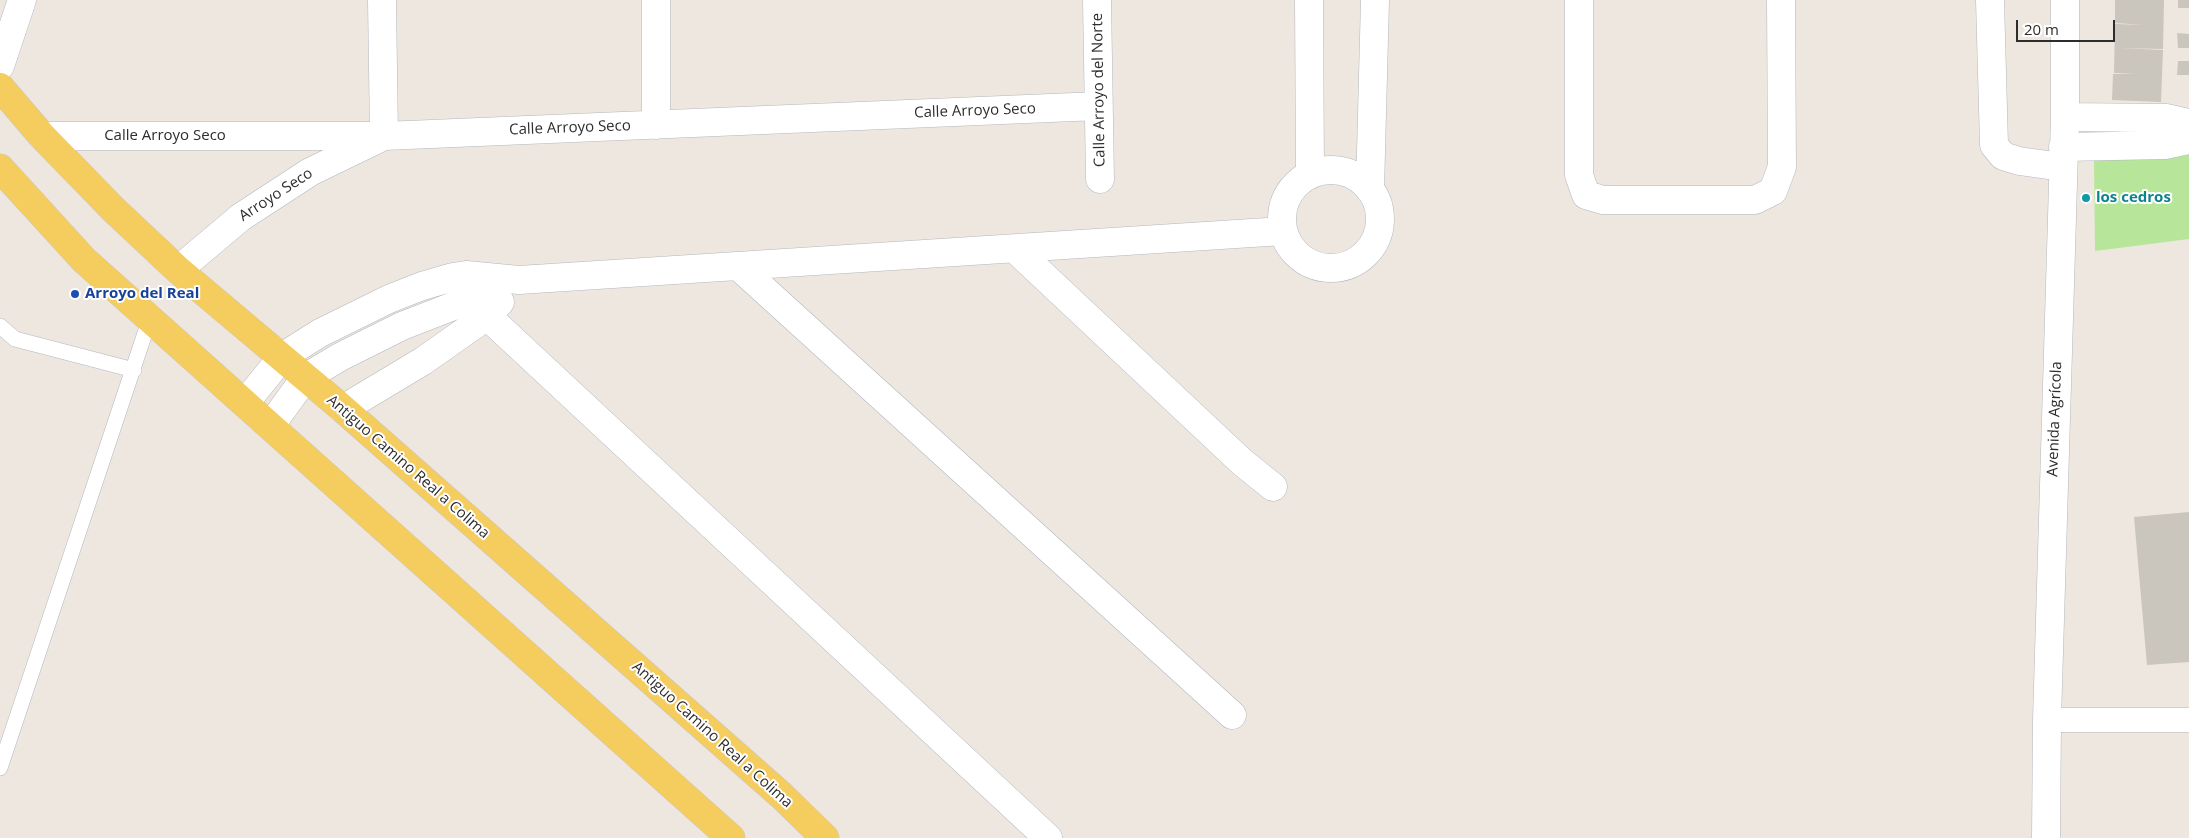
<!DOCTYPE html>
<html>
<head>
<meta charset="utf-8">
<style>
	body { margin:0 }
	#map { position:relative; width:2189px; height:838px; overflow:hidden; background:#eee7df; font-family:"Open Sans",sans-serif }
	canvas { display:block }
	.scale { position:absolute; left:2016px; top:20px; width:99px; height:22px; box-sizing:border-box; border:2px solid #2d2d2d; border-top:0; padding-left:6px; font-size:15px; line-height:18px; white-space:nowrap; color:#2d2d2d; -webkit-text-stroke:4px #fff; paint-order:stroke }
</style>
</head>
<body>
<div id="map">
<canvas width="2189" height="838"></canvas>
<div class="scale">20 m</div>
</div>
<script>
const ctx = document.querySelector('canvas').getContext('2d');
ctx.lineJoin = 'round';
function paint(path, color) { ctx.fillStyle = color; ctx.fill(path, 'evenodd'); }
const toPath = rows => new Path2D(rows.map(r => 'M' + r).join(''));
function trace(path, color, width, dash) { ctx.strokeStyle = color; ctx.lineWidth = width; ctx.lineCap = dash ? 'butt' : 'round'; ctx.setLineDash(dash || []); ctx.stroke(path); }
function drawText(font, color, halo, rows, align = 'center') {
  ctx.font = font + ' "Open Sans",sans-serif'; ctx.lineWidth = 4; ctx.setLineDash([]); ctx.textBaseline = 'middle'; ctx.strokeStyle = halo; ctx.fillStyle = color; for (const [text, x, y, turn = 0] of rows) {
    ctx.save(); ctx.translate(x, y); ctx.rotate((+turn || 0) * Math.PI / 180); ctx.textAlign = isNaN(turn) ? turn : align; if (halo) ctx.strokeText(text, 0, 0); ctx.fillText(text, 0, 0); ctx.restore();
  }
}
paint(toPath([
	[2189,154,2189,239,2095,251,2094,160]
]), '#b7e69a');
paint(toPath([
	[2115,0,2164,0,2163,49,2120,48,2163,50,2161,102,2112,100,2113,74,2136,74,2114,73,2115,24,2144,25,2115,23],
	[2178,0,2189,0,2189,8,2178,8],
	[2177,33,2189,34,2189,48,2178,48],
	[2178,61,2189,61,2189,75,2177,75],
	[2189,512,2189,662,2147,665,2134,517]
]), '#cac5bd');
const service = toPath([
	[0,326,15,339,134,370],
	[0,768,150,318]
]);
const pedestrian = toPath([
	[2047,720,2189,720]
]);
const minor = toPath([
	[382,0,384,136],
	[656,0,656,125],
	[1097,0,1100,179],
	[1309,0,1310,175],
	[1579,0,1579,175,1586,195,1603,200,1755,200,1773,191,1782,167,1781,0],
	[1990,0,1994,145,2003,156,2019,161,2062,167],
	[0,66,22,0],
	[2065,117,2166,118,2189,123],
	[42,136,384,136,1098,106],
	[2063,147,2165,145,2189,140],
	'1282 219a49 49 0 1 1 98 0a49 49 0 1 1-98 0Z',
	[1370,190,1375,0],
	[1015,249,1242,462,1273,487],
	[738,266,1232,715],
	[178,270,241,217,310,172,378,139],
	[466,275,487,316,1048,838],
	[245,403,282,357,320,333,389,299,422,286,453,277,466,275,519,280,1283,231],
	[343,409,423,361,487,316,500,302],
	[271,425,305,378,340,357,402,326,492,291],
	[2046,838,2047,720,2065,117,2065,0]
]);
const primary = toPath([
	[0,87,42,136,113,209,178,270,343,409,782,796,825,838],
	[0,168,84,260,731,838]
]);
trace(service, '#b3b6c0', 16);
trace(pedestrian, '#b3b6c0', 25);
trace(minor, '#b3b6c0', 29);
trace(primary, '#c8c8c8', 29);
trace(service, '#fff', 15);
trace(pedestrian, '#fff', 24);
trace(minor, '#fff', 28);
trace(primary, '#f5cc5e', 28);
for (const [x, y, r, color] of [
	[2086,198,5,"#0f9aa8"],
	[75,294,5,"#1a4fb4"]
]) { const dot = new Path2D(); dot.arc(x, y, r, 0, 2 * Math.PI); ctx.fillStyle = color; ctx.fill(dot); trace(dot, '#fff', 2); }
drawText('15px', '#2d2d2d', '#fff', [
	["Calle Arroyo del Norte",1099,90,-91],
	["Calle Arroyo Seco",975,111,-2],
	["Calle Arroyo Seco",570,128,-2],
	["Calle Arroyo Seco",165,136],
	["Arroyo Seco",276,195,-33],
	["Avenida Agrícola",2055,419,-88],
	["Antiguo Camino Real a Colima",408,467,41],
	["Antiguo Camino Real a Colima",712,735,42]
]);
drawText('bold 15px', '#0d838f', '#fff', [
	["los cedros",2096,198]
], 'left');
drawText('bold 15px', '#164399', '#fff', [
	["Arroyo del Real",85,294]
], 'left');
</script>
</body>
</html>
